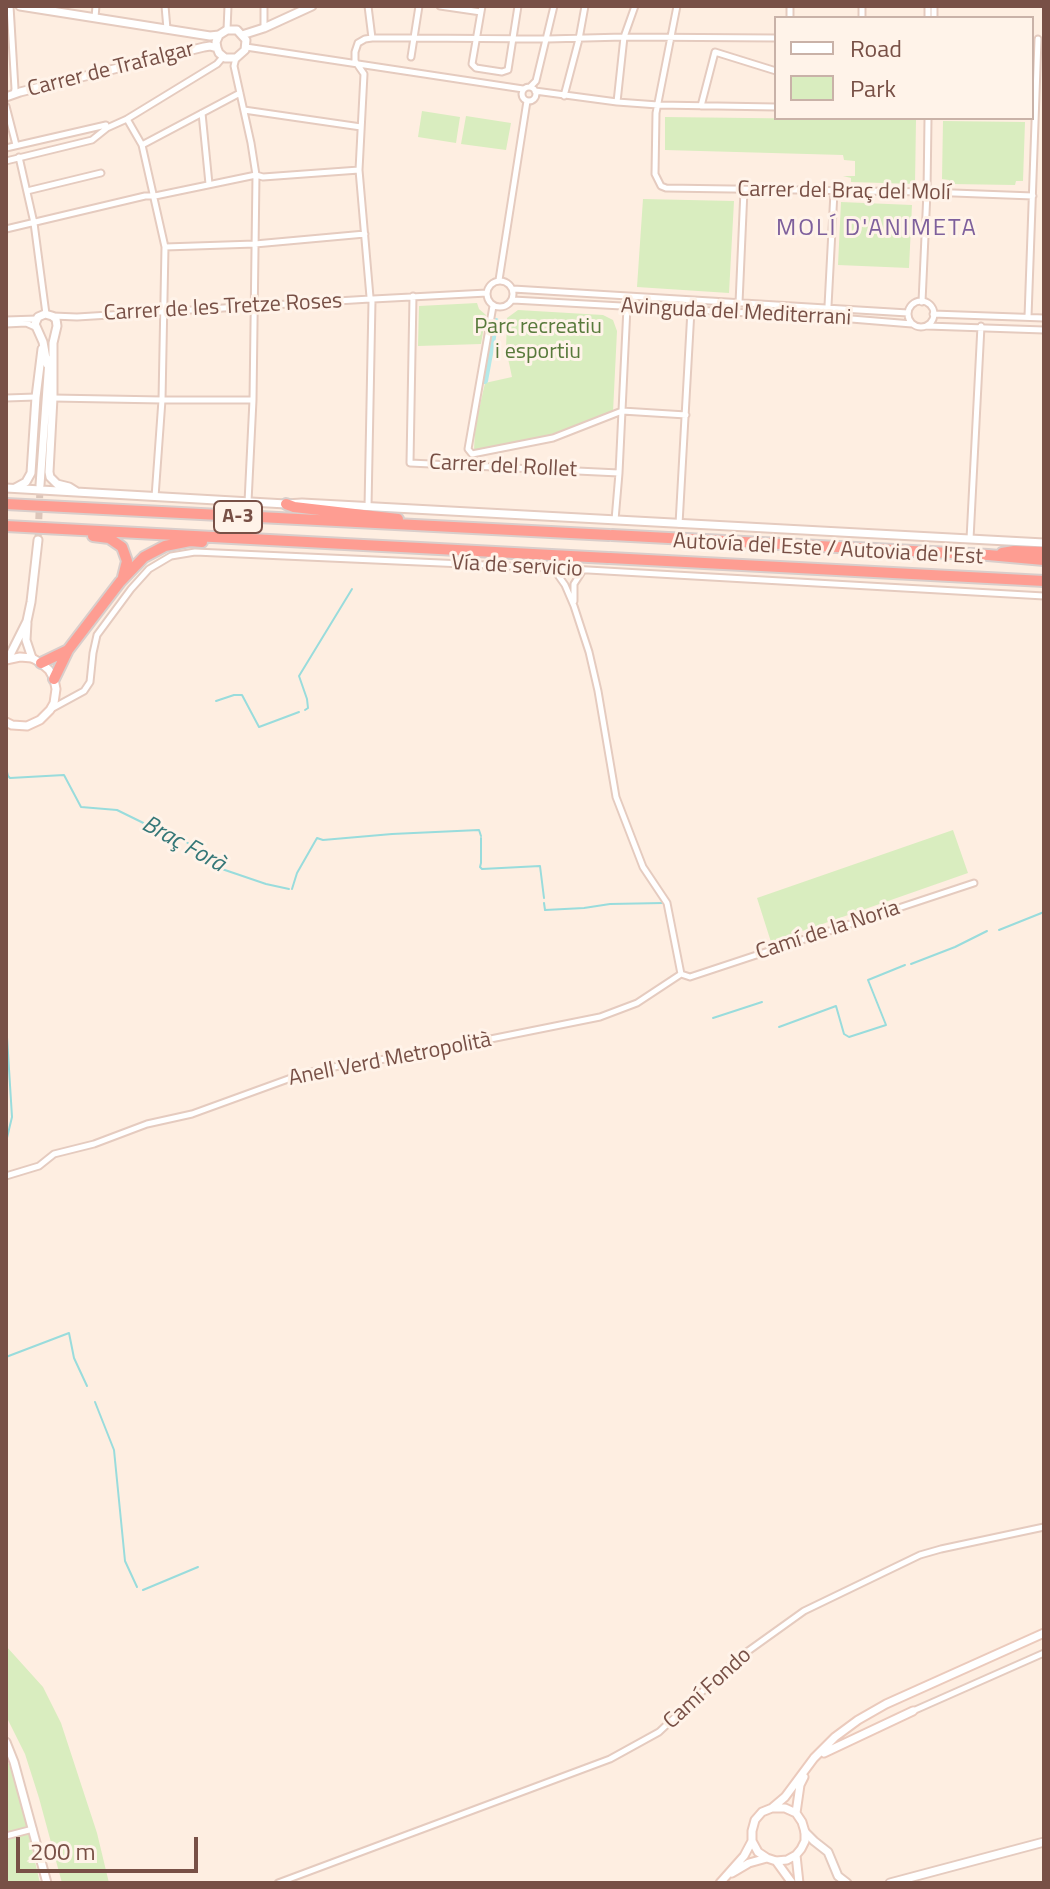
<!DOCTYPE html>
<html>
<head>
<meta charset="utf-8">
<style>
	body { margin:0 }
	#map { position:relative; width:1050px; height:1889px; overflow:hidden; background:#feeee1; font-family:"Titillium Web",sans-serif }
	canvas { display:block }
	.frame { position:absolute; inset:0; border:8px solid #785046; pointer-events:none }
	.legend { position:absolute; left:774px; top:16px; width:260px; height:104px; box-sizing:border-box; background:#fff3e9; border:2px solid #c9b2a8; margin:0; padding:10px 14px; list-style:none; font-size:24px; color:#785046 }
	.legend li { display:flex; align-items:center; gap:16px; height:40px }
	.legend b { width:40px; border:2px solid #c9b2a8 }
	.scale { position:absolute; left:16px; top:1837px; width:182px; height:36px; box-sizing:border-box; border:4px solid #785046; border-top:0; padding-left:10px; font-size:24px; line-height:28px; white-space:nowrap; color:#785046; -webkit-text-stroke:6px #fff3e9; paint-order:stroke }
</style>
</head>
<body>
<div id="map">
<canvas width="1050" height="1889"></canvas>
<div class="frame"></div>
<ul class="legend">
<li><b style="height:10px;background:#fff"></b>Road</li>
<li><b style="height:22px;background:#d9edbf"></b>Park</li>
</ul>
<div class="scale">200 m</div>
</div>
<script>
const ctx = document.querySelector('canvas').getContext('2d');
ctx.lineJoin = 'round';
function paint(path, color) { ctx.fillStyle = color; ctx.fill(path, 'evenodd'); }
const toPath = rows => new Path2D(rows.map(r => 'M' + r).join(''));
function trace(path, color, width, dash) { ctx.strokeStyle = color; ctx.lineWidth = width; ctx.lineCap = dash ? 'butt' : 'round'; ctx.setLineDash(dash || []); ctx.stroke(path); }
function drawText(font, color, halo, rows, align = 'center') {
  ctx.font = font + ' "Titillium Web",sans-serif'; ctx.lineWidth = 6; ctx.setLineDash([]); ctx.textBaseline = 'middle'; ctx.strokeStyle = halo; ctx.fillStyle = color; for (const [text, x, y, turn = 0] of rows) {
    ctx.save(); ctx.translate(x, y); ctx.rotate((+turn || 0) * Math.PI / 180); ctx.textAlign = isNaN(turn) ? turn : align; if (halo) ctx.strokeText(text, 0, 0); ctx.fillText(text, 0, 0); ctx.restore();
  }
}
paint(toPath([
	[422,111,460,117,456,143,418,137],
	[466,116,511,123,506,150,461,144],
	[665,117,916,120,915,184,851,182,851,178,843,176,855,176,855,161,844,160,843,155,665,150],
	[943,121,1025,122,1023,181,1016,181,1015,185,950,184,949,180,942,179],
	[643,199,734,201,729,293,637,287],
	[841,202,912,205,909,268,838,265],
	[477,303,479,309,486,315,481,344,418,346,419,306],
	[518,310,603,315,613,320,617,331,613,412,550,437,474,451,475,427,485,383,512,377,506,349,507,318],
	[953,830,968,873,771,942,757,898],
	[6,1646,43,1687,61,1723,97,1833,109,1883,62,1883,39,1798,25,1754,6,1716],
	[6,1756,18,1789,40,1883,7,1883]
]), '#d9edbf');
trace(toPath([
	[216,701,234,695,242,695,259,727,299,712],
	[305,710,308,708,307,699,299,676,352,589],
	[6,768,8,776,10,778,64,775,81,807,117,810,176,839,183,840,202,852,219,868,266,884,289,889],
	[481,838,481,863,480,867,482,869,540,866,544,898],
	[292,889,297,873,317,838,323,840,392,834,479,830,481,836],
	[544,903,545,910,584,908,610,904,663,903],
	[999,930,1044,912],
	[911,964,955,947,987,931],
	[713,1018,762,1002],
	[6,1021,12,1117,6,1142],
	[779,1027,836,1006,844,1034,849,1037,886,1025,868,980,905,965],
	[6,1209,6,1233],
	[6,1357,69,1333,74,1358,87,1386],
	[95,1402,114,1450,125,1561,137,1587],
	[143,1590,198,1567]
]), '#99dcdc', 2);
trace(toPath([
	[485,381,496,321]
]), '#b4e9e9', 6);
trace(toPath([
	[38,540,40,488]
]), '#dcc6ba', 7, [7, 3.5]);
const minor = toPath([
	[10,6,15,89,14,94],
	[165,6,167,29],
	[368,6,372,38],
	[440,6,481,12],
	[482,6,472,64,476,68,502,72,508,70,518,6],
	[677,6,656,113,655,174,661,186,666,188,927,192,1033,196],
	[95,17,96,6],
	[790,18,790,6],
	[862,18,862,6],
	[928,18,928,6],
	[934,18,934,6],
	[264,28,264,6],
	[227,30,228,6],
	[246,47,523,89],
	[411,57,419,6],
	[236,58,234,66,251,143,256,175,253,400,248,502],
	'522 94a7 7 0 1 1 14 0a7 7 0 1 1-14 0Z',
	[530,87,536,81,554,6],
	[535,91,617,102,658,105,776,107],
	[564,96,579,39,585,6],
	[617,102,624,37,635,6],
	[6,106,16,145],
	[701,106,715,52,776,71],
	[244,110,361,127],
	[202,113,209,184],
	[127,119,142,145,165,247,162,400,155,497],
	[142,145,240,93],
	[6,148,106,125],
	[19,157,34,223,46,314],
	[6,161,92,140,107,128,127,119,217,64,223,57],
	[27,191,101,173],
	[6,229,145,196,155,196,256,175,263,177,359,170],
	[165,247,255,244,365,234],
	[499,280,527,101],
	'487 294a13 13 0 1 1 26 0a13 13 0 1 1-26 0Z',
	[513,289,908,313],
	[413,296,410,463,619,473],
	[370,297,359,170,364,74,355,61,355,52,358,43,365,39,372,38,414,38,547,39,624,37,776,38],
	[373,299,487,293],
	[513,300,839,318,912,324],
	'908 314a13 13 0 1 1 26 0a13 13 0 1 1-26 0Z',
	[922,302,927,192,928,119],
	[739,303,744,190],
	[493,306,468,449,472,454,553,438,622,411,686,415],
	[828,306,834,192],
	[933,314,1044,318],
	[53,316,77,317,370,299],
	[1028,317,1038,39],
	[6,320,37,319],
	[6,324,26,323,35,327],
	[927,326,1044,330],
	[6,398,36,397],
	[53,398,162,400,253,400],
	[368,507,372,301],
	[615,520,619,473,627,307],
	[679,524,691,310],
	[970,539,981,326],
	[553,568,565,585,574,606,589,652,598,691,616,797,643,867,667,903,681,974],
	[574,601,574,584,583,570],
	[51,709,84,691,90,682,93,653,97,635,131,589,149,569,171,556,195,552,553,568,1044,596],
	[681,974,690,977,974,883],
	[6,1176,39,1166,54,1154,94,1144,147,1124,192,1114,302,1074,348,1064,401,1057,600,1017,637,1003,681,974],
	[913,1711,1044,1653],
	[6,1836,33,1829],
	[278,1883,610,1759,659,1732,737,1659,804,1611,920,1555,941,1549,1044,1527]
]);
const tertiary = toPath([
	[20,6,210,36,219,35,227,30,237,30,246,40,245,50,236,58,225,58,219,53,217,48,216,42,219,35],
	[242,35,264,28,312,6],
	[6,97,20,92,204,47,210,46,217,48],
	[47,364,43,342,35,324,38,317,45,314,52,316,56,319,57,326,53,343,53,398,49,472,50,477,57,484,69,487,77,492],
	[40,485,49,360],
	[6,488,286,504,302,503,1044,543],
	[15,488,26,482,31,473,36,397,42,349],
	[27,623,26,640,32,658],
	[8,659,27,621,31,602,38,540],
	[6,1742,14,1762,47,1883],
	[805,1832,814,1841,828,1852,838,1876,847,1883],
	[890,1883,1044,1842]
]);
const secondary = toPath([
	[6,660,20,657,32,658,41,663,49,670,54,679,56,689,54,703,50,710,40,720,27,726,12,725,6,722],
	[824,1753,913,1711],
	[772,1808,785,1808,796,1813,802,1822,805,1832,805,1841,801,1849,796,1855,787,1860,776,1861,767,1858,758,1852,752,1841,752,1831,755,1820,762,1812,772,1808,785,1797,814,1758,835,1737,858,1720,886,1704,1044,1633],
	[796,1813,800,1785,804,1777],
	[796,1855,799,1883],
	[776,1861,792,1883],
	[732,1873,749,1863,767,1858],
	[720,1883,744,1856,752,1841]
]);
const motorway = toPath([
	[6,504,609,535],
	[286,504,294,507,398,519],
	[6,526,608,558],
	[612,535,988,555,1044,560],
	[93,536,109,538,122,547,127,561,123,577],
	[1002,553,1014,551,1044,552],
	[610,558,1044,581],
	[41,663,68,650],
	[54,679,68,650,120,582,144,557,165,546,190,541,202,542]
]);
trace(minor, '#e5cbbf', 9);
trace(tertiary, '#e5cbbf', 11);
trace(secondary, '#ebcabc', 11);
trace(motorway, '#d9cecb', 14);
trace(minor, '#fff', 5);
trace(tertiary, '#fff', 7);
trace(secondary, '#fff', 7);
trace(motorway, '#fe9d92', 10);
for (const [x, y, w] of [
	[238,517,48]
]) { const box = new Path2D(); box.roundRect(x - w / 2, y - 16, w, 32, 6); ctx.fillStyle = '#fff3e9'; ctx.fill(box); trace(box, '#785046', 2); }
drawText('bold 20px', '#785046', null, [
	["A-3",238,517]
]);
drawText('22px', '#785046', '#fff3e9', [
	["Carrer de Trafalgar",111,70,-14],
	["Carrer del Braç del Molí",844,192,1],
	["Carrer de les Tretze Roses",223,308,-3],
	["Avinguda del Mediterrani",736,313,3],
	["Carrer del Rollet",503,467,3],
	["Autovía del Este / Autovia de l'Est",828,550,3],
	["Vía de servicio",517,567,3],
	["Camí de la Noria",828,931,-18],
	["Anell Verd Metropolità",390,1060,-11],
	["Camí Fondo",708,1689,-42]
]);
drawText('22px', '#57793a', '#fff3e9', [
	["Parc recreatiu",538,328],
	["i esportiu",538,353]
]);
ctx.letterSpacing = '2px';
drawText('24px', '#7e609c', '#fff3e9', [
	["MOLÍ D'ANIMETA",877,229]
]);
ctx.letterSpacing = '0px';
drawText('italic 24px', '#357777', '#fff3e9', [
	["Braç Forà",183,845,29]
]);
</script>
</body>
</html>
